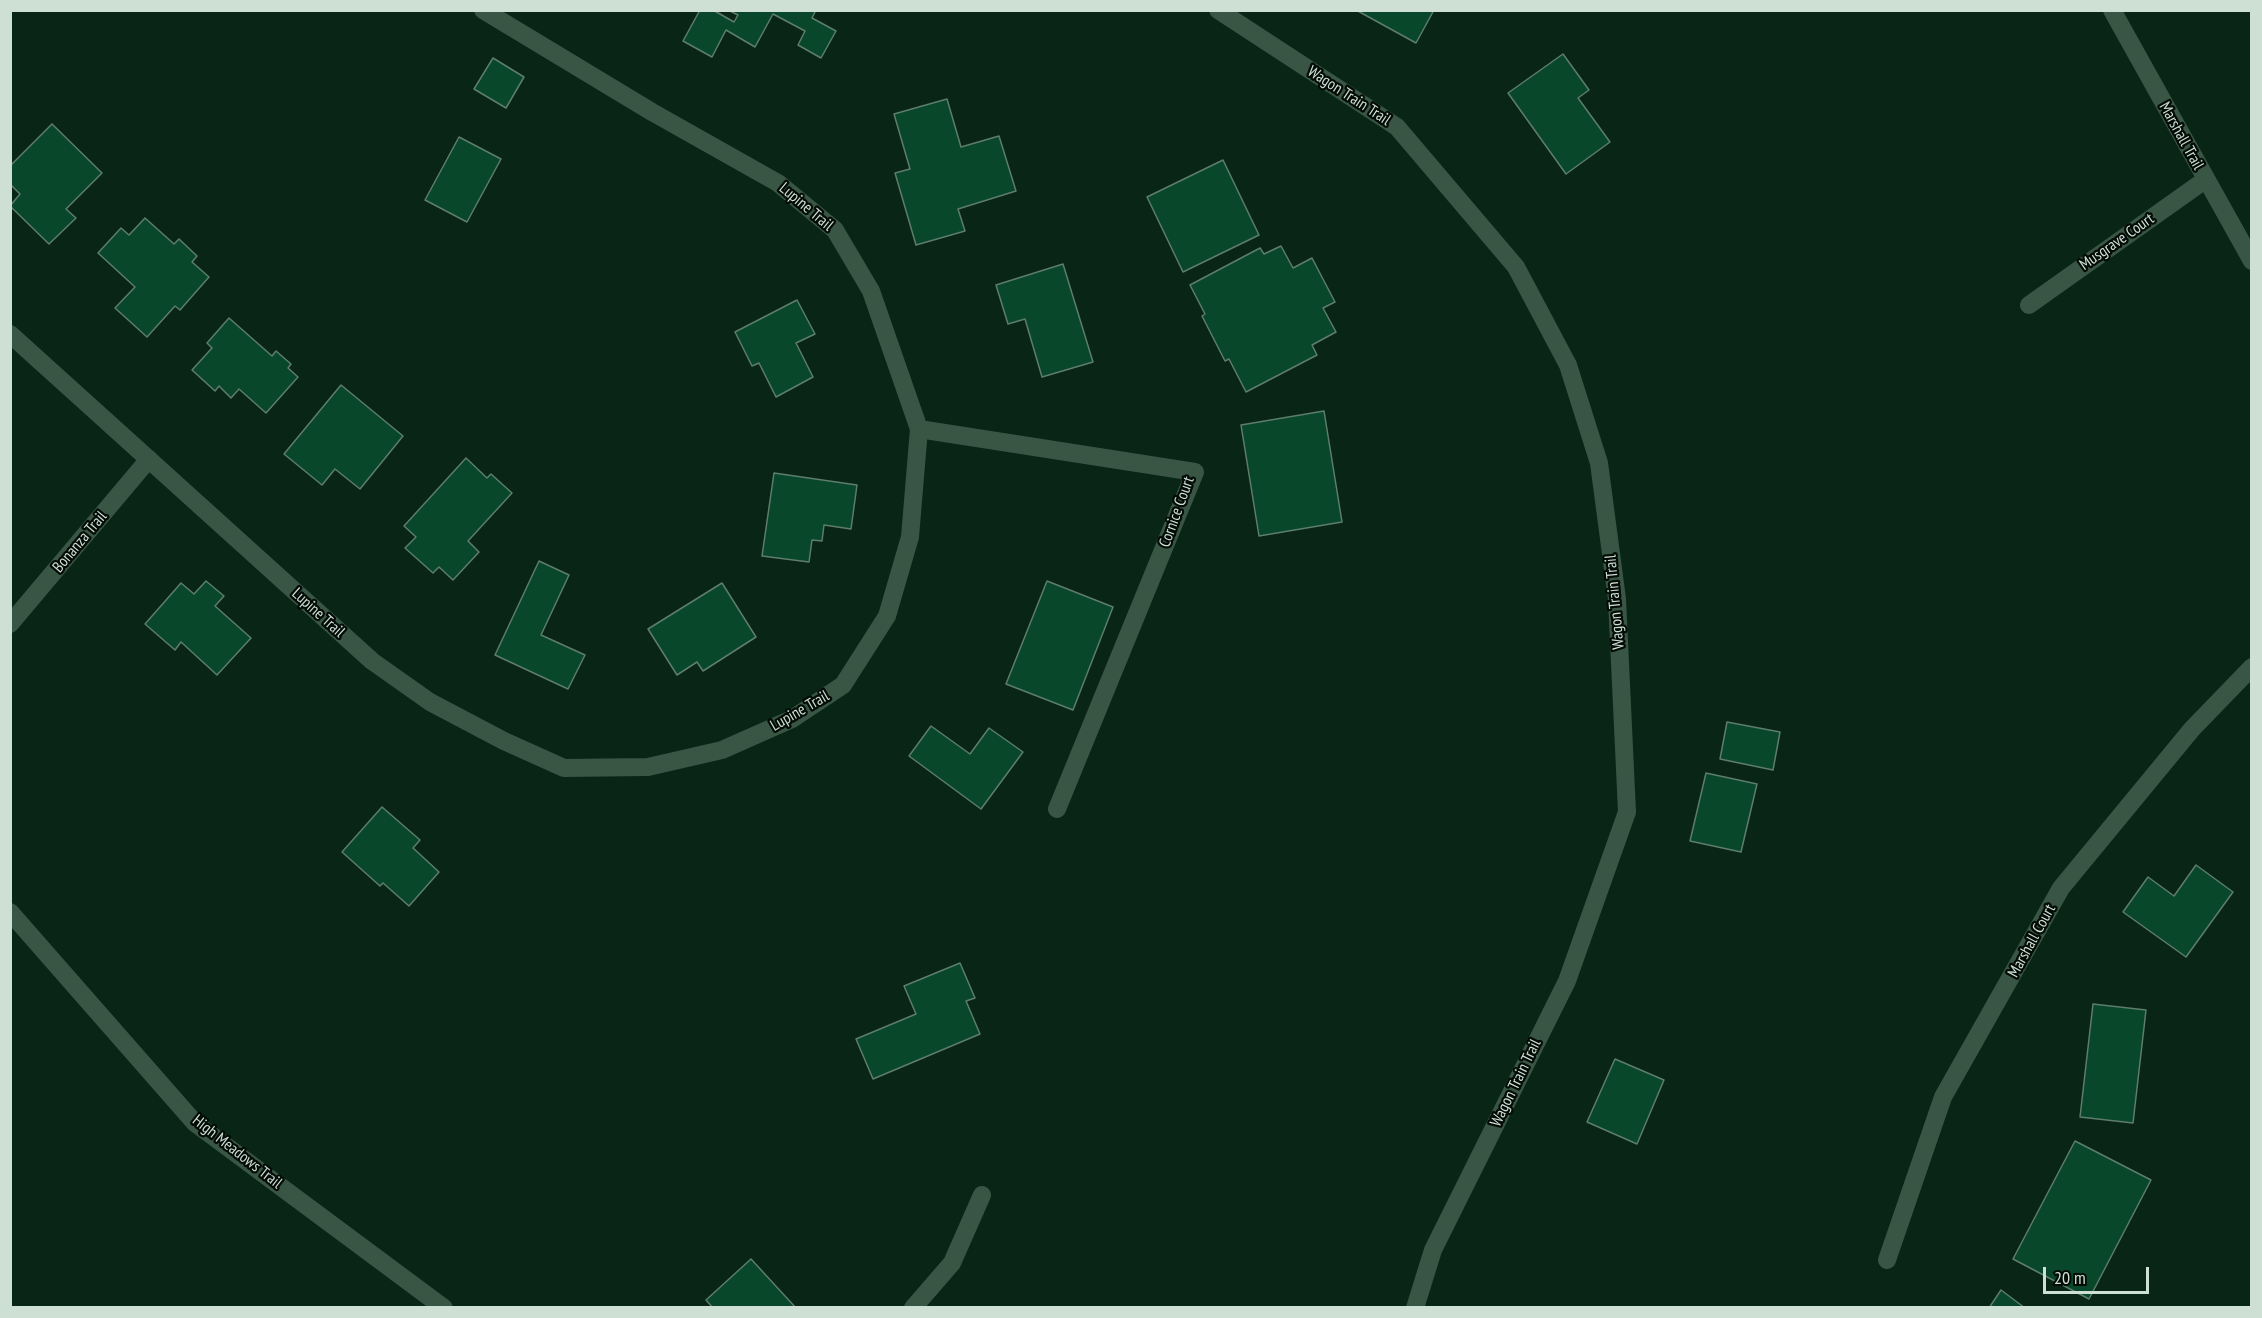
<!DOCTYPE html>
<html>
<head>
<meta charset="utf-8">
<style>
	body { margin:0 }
	#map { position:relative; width:2262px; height:1318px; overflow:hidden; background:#082516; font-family:"PT Sans Narrow",sans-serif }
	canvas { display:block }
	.frame { position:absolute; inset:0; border:12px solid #cedfd4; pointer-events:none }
	.scale { position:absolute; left:2043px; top:1267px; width:106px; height:27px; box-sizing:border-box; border:3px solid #cedfd4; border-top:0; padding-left:8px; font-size:18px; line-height:21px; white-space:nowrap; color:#cedfd4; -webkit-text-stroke:4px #030b06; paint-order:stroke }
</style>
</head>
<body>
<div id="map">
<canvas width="2262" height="1318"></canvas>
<div class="frame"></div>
<div class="scale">20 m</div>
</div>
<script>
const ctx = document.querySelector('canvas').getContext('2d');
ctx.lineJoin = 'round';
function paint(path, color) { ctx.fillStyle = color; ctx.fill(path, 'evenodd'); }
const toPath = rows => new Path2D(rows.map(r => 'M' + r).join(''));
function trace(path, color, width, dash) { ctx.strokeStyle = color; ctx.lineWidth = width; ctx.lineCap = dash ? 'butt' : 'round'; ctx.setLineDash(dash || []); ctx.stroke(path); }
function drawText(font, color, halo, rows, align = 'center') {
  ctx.font = font + ' "PT Sans Narrow",sans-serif'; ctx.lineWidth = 4.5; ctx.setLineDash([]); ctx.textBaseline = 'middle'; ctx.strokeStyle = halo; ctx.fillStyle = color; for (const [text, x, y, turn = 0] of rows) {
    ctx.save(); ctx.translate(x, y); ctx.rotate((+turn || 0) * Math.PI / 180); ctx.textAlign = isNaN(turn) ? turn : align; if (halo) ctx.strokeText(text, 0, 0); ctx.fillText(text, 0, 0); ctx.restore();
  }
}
const building = toPath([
	[700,10,713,10,734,22,738,15,728,10,816,10,812,18,836,31,821,58,798,45,805,31,773,14,755,47,726,30,712,57,683,41,700,10],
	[1356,10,1434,10,1416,43,1356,10],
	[1563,54,1589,90,1578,98,1610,142,1566,174,1508,93,1563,54],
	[493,58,524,77,506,108,474,89,493,58],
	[947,99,961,147,999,136,1016,191,958,209,965,231,916,245,895,173,910,169,894,114,947,99],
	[52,124,102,173,66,209,76,218,49,244,10,206,20,194,10,184,10,166,52,124],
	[459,137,501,159,467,222,425,200,459,137],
	[1223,160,1259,235,1183,272,1147,197,1223,160],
	[145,218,174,244,179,239,197,256,192,262,209,277,180,310,175,306,147,337,115,308,135,287,98,253,121,228,129,235,145,218],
	[1281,246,1293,268,1312,258,1335,302,1323,308,1336,332,1312,345,1317,355,1246,392,1229,359,1225,361,1202,316,1205,314,1190,285,1260,248,1264,254,1281,246],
	[1063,264,1093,362,1042,377,1025,319,1008,324,996,285,1063,264],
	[797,300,815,334,796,343,813,377,776,397,759,363,752,366,735,332,797,300],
	[229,318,272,356,276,351,291,364,288,368,298,377,266,413,239,389,231,398,219,386,215,391,192,370,212,348,207,343,229,318],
	[341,385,403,436,360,489,335,469,322,485,284,454,341,385],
	[1324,411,1342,522,1259,536,1241,425,1324,411],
	[466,458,487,478,491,474,512,493,468,541,479,552,453,580,439,567,433,573,405,548,416,537,404,526,466,458],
	[774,473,857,485,851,529,824,525,822,541,812,540,809,562,762,556,774,473],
	[539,561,569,575,541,635,585,655,568,689,495,655,539,561],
	[206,581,224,596,215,606,251,638,217,675,181,642,175,650,145,624,181,583,194,594,206,581],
	[1047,581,1113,607,1073,710,1006,684,1047,581],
	[722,583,756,637,703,671,697,662,677,675,648,629,722,583],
	[1727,722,1780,732,1773,770,1720,759,1727,722],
	[931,726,970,754,989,728,1023,752,981,809,909,756,931,726],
	[1706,773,1757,784,1741,852,1690,841,1706,773],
	[382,807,420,840,413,848,439,872,409,906,383,883,380,886,342,852,382,807],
	[2196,865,2233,892,2186,957,2123,912,2148,877,2174,896,2196,865],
	[960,963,975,998,966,1001,980,1034,873,1079,856,1039,916,1014,904,986,960,963],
	[2093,1004,2146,1010,2133,1123,2080,1117,2093,1004],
	[1615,1059,1664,1080,1637,1144,1587,1122,1615,1059],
	[2075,1141,2151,1180,2089,1299,2013,1259,2075,1141],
	[751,1259,796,1308,713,1308,706,1300,751,1259],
	[2001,1290,2025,1308,1989,1308,2001,1290]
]);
paint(building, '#08472a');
trace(building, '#5e7d6a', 1.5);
trace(toPath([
	[1218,10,1397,127,1516,267,1568,365,1599,463,1617,599,1627,812,1567,981,1433,1250,1415,1308],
	[2112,10,2252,261],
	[2029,305,2205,180],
	[10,334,372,661,430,702,504,741,564,768,648,767,722,750,792,719,843,685,887,616,910,537,919,429,871,291,835,230,778,183,652,112,483,10],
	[919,429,1195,472,1057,809],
	[10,624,149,459],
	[10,912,195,1123,444,1308],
	[1887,1260,1943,1097,2061,888,2192,729,2252,667],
	[913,1308,952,1263,982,1195]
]), '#395644', 18);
drawText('16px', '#cedfd4', '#030b06', [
	["Wagon Train Trail",1349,96,33],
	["Marshall Trail",2181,136,61],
	["Lupine Trail",806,207,40],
	["Musgrave Court",2117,242,-35],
	["Cornice Court",1177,512,-70],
	["Bonanza Trail",80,542,-50],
	["Wagon Train Trail",1615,602,-95],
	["Lupine Trail",318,613,42],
	["Lupine Trail",800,711,-30],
	["Marshall Court",2032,941,-61],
	["Wagon Train Trail",1516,1083,-64],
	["High Meadows Trail",237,1152,38]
]);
</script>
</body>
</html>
